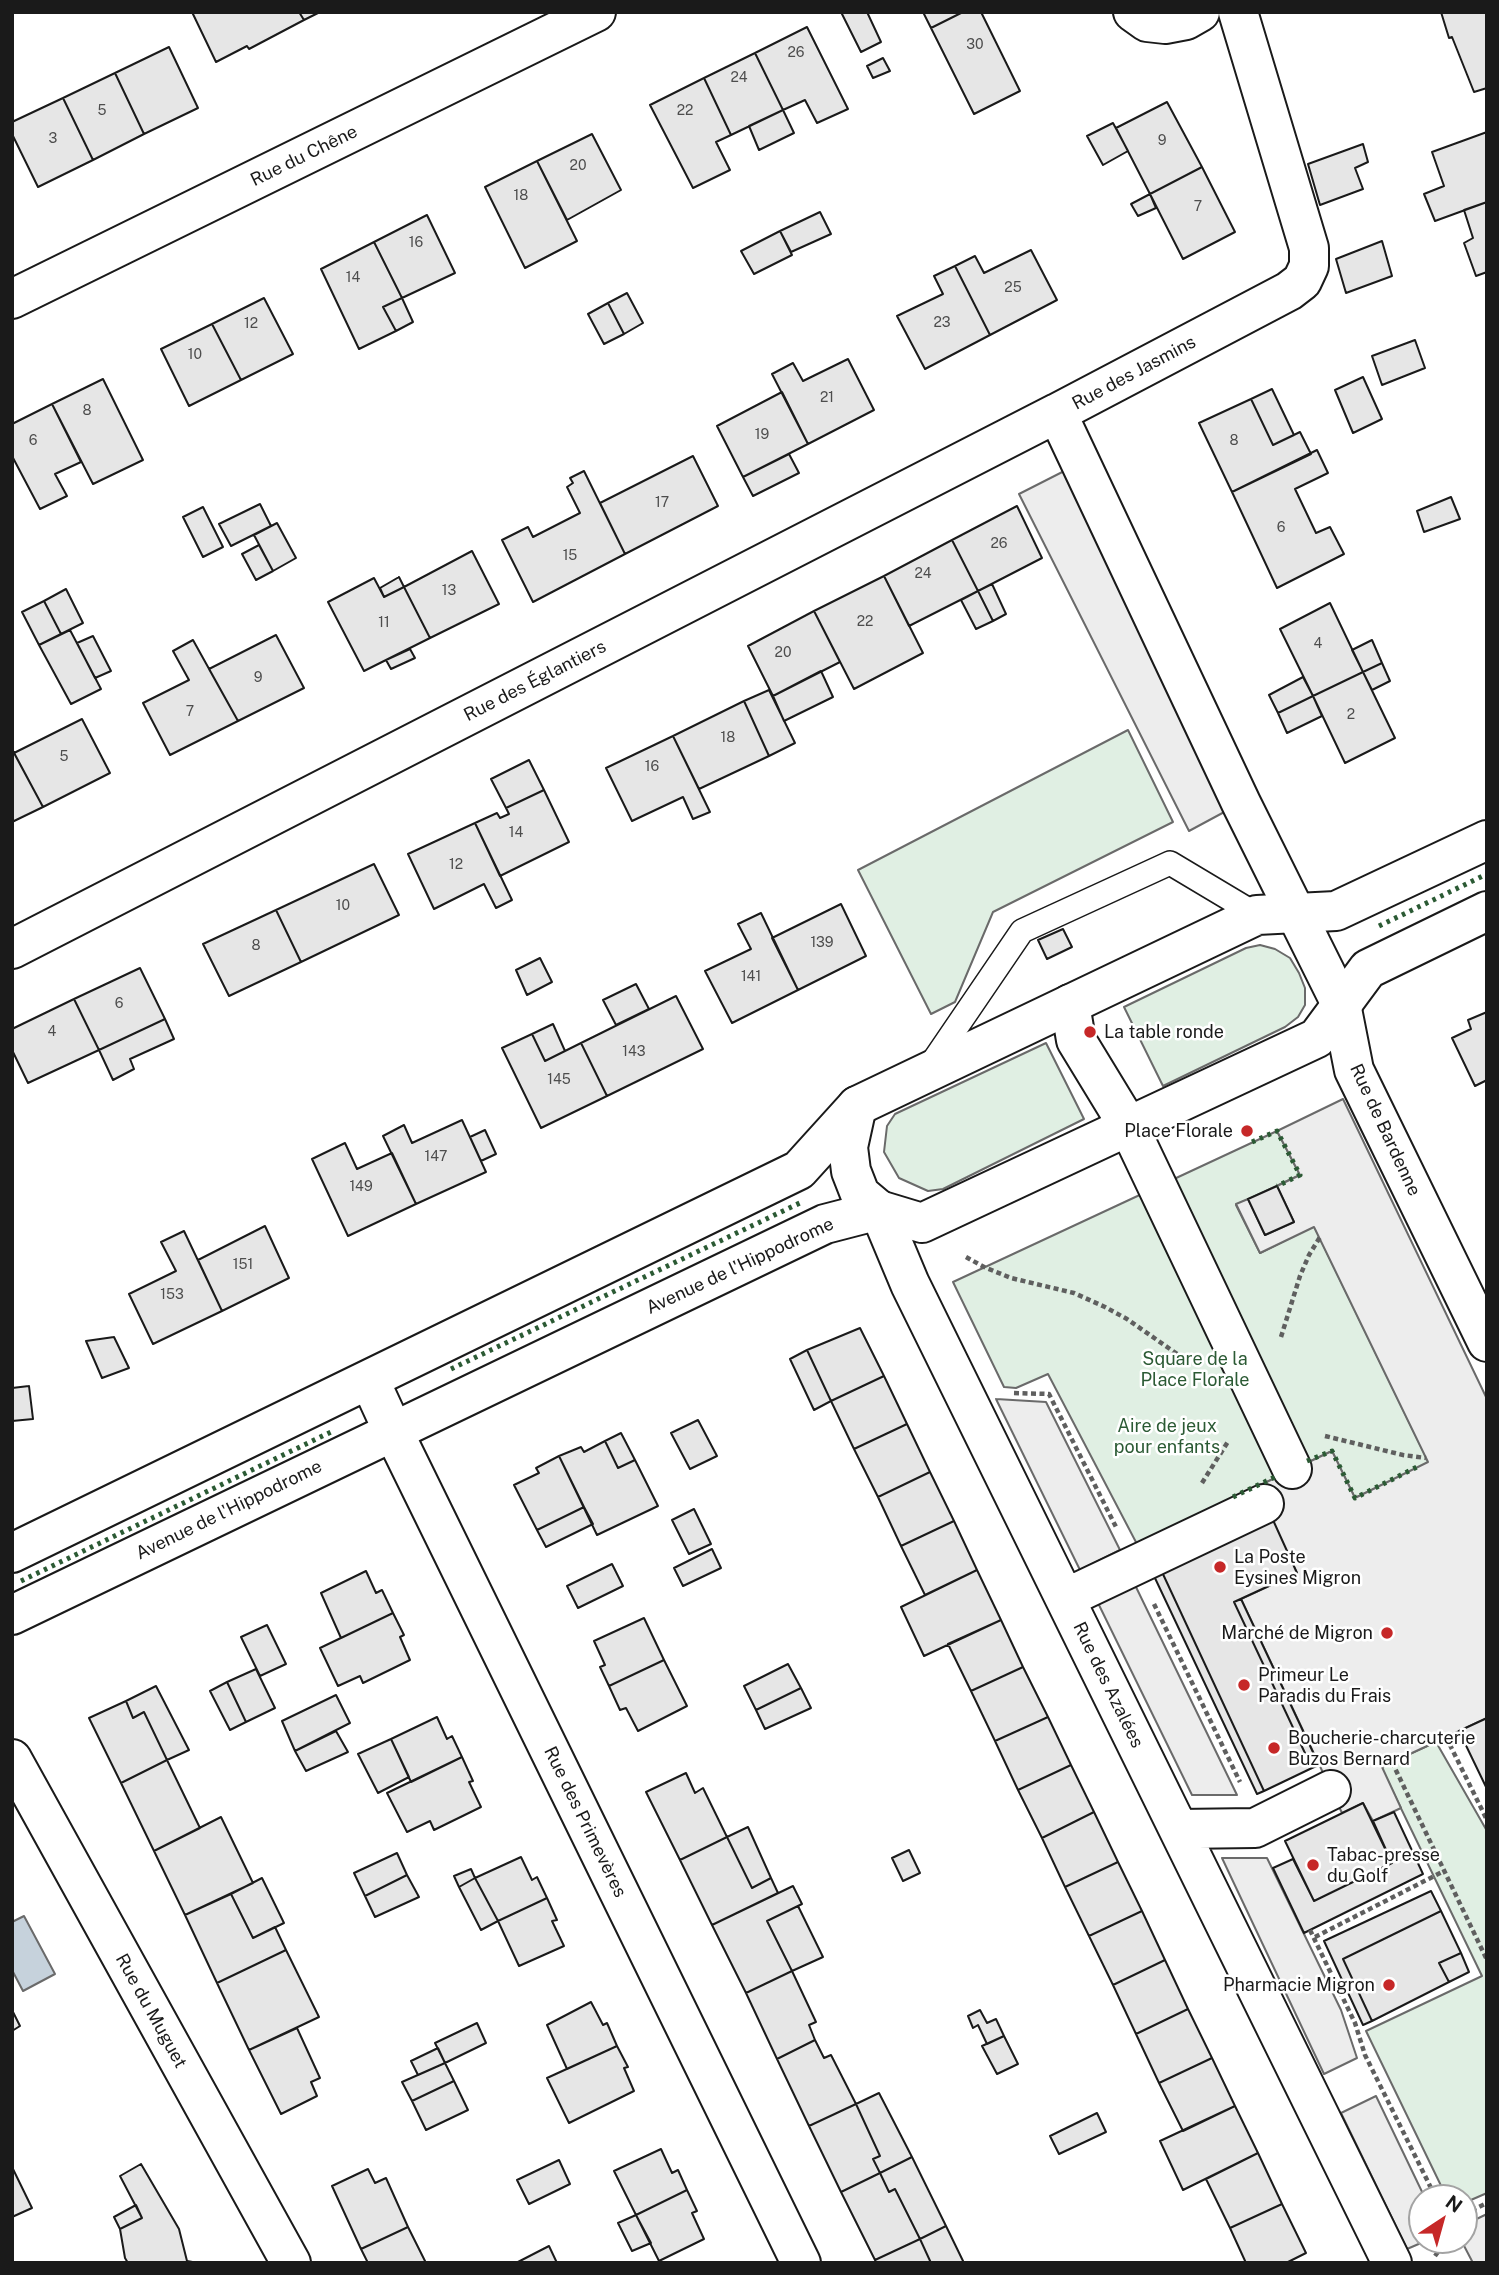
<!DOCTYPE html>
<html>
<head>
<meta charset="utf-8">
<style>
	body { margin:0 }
	#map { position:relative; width:1499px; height:2275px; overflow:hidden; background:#fff; font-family:"Public Sans",sans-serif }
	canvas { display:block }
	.frame { position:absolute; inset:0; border:14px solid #1a1a1a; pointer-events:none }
	.north { position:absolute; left:1408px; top:2184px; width:70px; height:70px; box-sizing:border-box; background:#fff; border:2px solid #a3a3a3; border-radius:50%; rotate:36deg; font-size:19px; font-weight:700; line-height:28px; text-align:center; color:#1a1a1a }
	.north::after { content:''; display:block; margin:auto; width:24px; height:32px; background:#c62828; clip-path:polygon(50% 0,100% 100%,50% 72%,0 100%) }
</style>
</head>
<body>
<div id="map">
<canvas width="1499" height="2275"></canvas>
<div class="frame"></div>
<div class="north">N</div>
</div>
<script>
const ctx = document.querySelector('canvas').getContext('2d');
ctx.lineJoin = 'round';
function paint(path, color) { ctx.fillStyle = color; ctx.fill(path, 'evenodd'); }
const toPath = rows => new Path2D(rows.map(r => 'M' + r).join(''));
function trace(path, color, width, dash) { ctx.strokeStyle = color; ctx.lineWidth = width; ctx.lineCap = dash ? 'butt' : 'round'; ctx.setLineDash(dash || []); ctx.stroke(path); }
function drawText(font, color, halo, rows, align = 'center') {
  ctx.font = font + ' "Public Sans",sans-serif'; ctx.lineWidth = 5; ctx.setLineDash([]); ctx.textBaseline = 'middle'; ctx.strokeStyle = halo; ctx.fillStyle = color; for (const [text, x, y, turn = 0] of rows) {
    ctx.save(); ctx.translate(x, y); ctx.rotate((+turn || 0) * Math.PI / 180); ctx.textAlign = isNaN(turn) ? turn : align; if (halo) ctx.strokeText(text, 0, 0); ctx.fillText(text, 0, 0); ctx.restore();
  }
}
const green = toPath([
	[1128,730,1173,822,993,912,955,1002,931,1014,858,870,1128,730],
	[1260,945,1275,949,1290,958,1299,973,1305,988,1305,1005,1298,1017,1285,1027,1163,1086,1124,1007,1246,948,1260,945],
	[1046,1043,1084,1119,943,1189,928,1191,899,1178,884,1152,887,1126,895,1114,1046,1043],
	[1277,1131,1300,1175,1236,1205,1260,1253,1314,1226,1429,1463,1355,1498,1332,1451,1183,1522,1138,1546,1048,1374,1016,1388,1004,1387,953,1282,1277,1131],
	[1436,1742,1487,1831,1487,2193,1464,2203,1464,2198,1447,2198,1366,2031,1482,1976,1381,1767,1436,1742]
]);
paint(green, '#e0efe3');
trace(green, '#6a6a6a', 2);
const parking = toPath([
	[1080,463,1241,803,1189,831,1019,494,1080,463],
	[1343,1099,1487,1399,1487,1718,1382,1767,1401,1808,1373,1821,1363,1803,1342,1813,1241,1599,1297,1573,1256,1487,1332,1451,1355,1498,1428,1462,1314,1227,1260,1253,1236,1204,1248,1199,1265,1235,1294,1222,1277,1186,1300,1175,1277,1131,1343,1099],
	[996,1399,1046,1402,1120,1550,1080,1570,996,1399],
	[1135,1585,1237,1795,1192,1795,1098,1603,1135,1585],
	[1222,1858,1267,1858,1341,2010,1357,2058,1324,2074,1222,1858],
	[1376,2096,1425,2198,1422,2198,1422,2240,1428,2240,1407,2249,1341,2113,1376,2096],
	[1487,2214,1487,2263,1473,2263,1461,2240,1464,2240,1464,2225,1487,2214]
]);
paint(parking, '#ededed');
trace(parking, '#6a6a6a', 2);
const water = toPath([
	[24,1916,55,1974,23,1991,12,1970,12,1922,24,1916]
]);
paint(water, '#c6d2dc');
trace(water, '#6a6a6a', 2);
const building = toPath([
	[192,12,299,12,304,20,249,49,247,46,216,62,192,12],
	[299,12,320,12,304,20,299,12],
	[841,12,867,12,881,42,861,52,841,12],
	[923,12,963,12,931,28,923,12],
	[963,12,981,12,1020,91,974,114,931,28,963,12],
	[1441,12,1487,12,1487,88,1474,92,1452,37,1449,38,1441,12],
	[807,27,848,109,817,123,805,100,783,110,755,53,807,27],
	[169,47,198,108,144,134,115,73,169,47],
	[755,53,783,110,731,135,704,78,755,53],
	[883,58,890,71,873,78,867,66,883,58],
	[115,73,144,134,93,160,63,98,115,73],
	[704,78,731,135,716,142,730,170,693,188,650,105,704,78],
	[63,98,93,160,38,187,12,134,12,122,63,98],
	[1167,102,1202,167,1150,194,1116,128,1167,102],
	[783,110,794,133,759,150,749,126,783,110],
	[1113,123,1128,151,1103,165,1087,136,1113,123],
	[1487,132,1487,202,1435,221,1424,194,1444,186,1432,152,1487,132],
	[592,134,621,190,567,220,537,161,592,134],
	[1363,144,1368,162,1355,168,1363,189,1320,205,1308,164,1363,144],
	[537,161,577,241,525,268,485,187,537,161],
	[1202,167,1235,232,1183,259,1150,194,1202,167],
	[1150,194,1156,208,1138,216,1131,204,1150,194],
	[1487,202,1487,272,1476,276,1464,243,1473,238,1464,210,1487,202],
	[820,212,831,234,791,252,780,231,820,212],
	[427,215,455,273,402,298,374,242,427,215],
	[780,231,792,255,754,274,741,251,780,231],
	[1382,241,1392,276,1346,293,1336,259,1382,241],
	[374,242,402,298,383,307,396,331,359,349,321,269,374,242],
	[1031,250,1057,300,990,335,955,266,975,256,984,273,1031,250],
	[955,266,990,335,925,369,897,316,943,294,934,276,955,266],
	[627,293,643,323,624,334,608,303,627,293],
	[264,298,293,354,241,380,212,324,264,298],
	[402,298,413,322,396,331,383,307,402,298],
	[608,303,624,334,604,344,588,314,608,303],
	[212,324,241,380,189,406,161,349,212,324],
	[1415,340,1425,368,1382,385,1372,356,1415,340],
	[848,359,874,410,808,444,772,374,793,363,803,381,848,359],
	[1363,377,1382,419,1353,433,1335,390,1363,377],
	[103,379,143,460,93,484,52,404,103,379],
	[1272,389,1294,435,1273,445,1251,399,1272,389],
	[782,392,808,444,743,477,717,426,782,392],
	[1251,399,1273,445,1300,432,1311,454,1232,492,1199,423,1251,399],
	[52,404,81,462,55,474,67,496,40,509,12,456,12,424,52,404],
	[1317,450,1328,473,1295,489,1316,533,1330,527,1344,554,1277,588,1232,492,1317,450],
	[789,454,799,473,753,496,743,477,789,454],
	[693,456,718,506,625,554,600,503,693,456],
	[584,471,625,554,533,602,502,540,528,527,533,537,580,513,567,487,573,483,570,478,584,471],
	[1451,497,1460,519,1424,532,1417,511,1451,497],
	[260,504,271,526,231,546,219,524,260,504],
	[1017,506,1042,558,978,591,952,540,1017,506],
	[203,507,223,547,203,557,183,517,203,507],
	[277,523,296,558,273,571,254,535,277,523],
	[952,540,978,591,909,626,884,576,952,540],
	[259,545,273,571,256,580,242,554,259,545],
	[472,551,499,604,430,638,404,587,472,551],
	[884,576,923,653,854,689,814,611,884,576],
	[399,577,404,587,384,597,380,588,399,577],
	[374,578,384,597,404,587,430,638,364,671,328,602,374,578],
	[992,584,1006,614,993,621,978,591,992,584],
	[66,589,83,623,61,634,44,601,66,589],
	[978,591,993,621,976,629,961,600,978,591],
	[44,601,61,634,39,645,22,612,44,601],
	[1330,603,1363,672,1313,696,1280,629,1330,603],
	[814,611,840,662,773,696,748,646,814,611],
	[70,630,101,689,71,704,39,645,70,630],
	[276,635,304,688,238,721,209,669,276,635],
	[93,636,111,671,95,678,77,643,93,636],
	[193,640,238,721,170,755,143,703,189,680,173,651,193,640],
	[1372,640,1382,663,1363,672,1352,650,1372,640],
	[410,649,415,658,391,669,386,660,410,649],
	[1382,663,1390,681,1372,690,1363,672,1382,663],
	[821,671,833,697,784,721,773,696,821,671],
	[1363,672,1395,738,1345,763,1313,696,1363,672],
	[1303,677,1313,696,1278,713,1269,695,1303,677],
	[769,690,795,743,769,756,744,701,769,690],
	[1313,696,1322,716,1287,733,1278,713,1313,696],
	[744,701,769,756,699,789,673,736,744,701],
	[82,719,110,773,43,807,14,753,82,719],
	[673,736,710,812,693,819,683,797,632,821,606,768,673,736],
	[12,749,43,807,12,822,12,749],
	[529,760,544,790,506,808,491,779,529,760],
	[544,790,569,842,500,876,475,823,497,813,500,818,509,814,506,808,544,790],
	[475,823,512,900,496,908,484,884,434,909,408,854,475,823],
	[374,864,399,915,301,962,276,910,374,864],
	[841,904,866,956,798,990,772,938,841,904],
	[276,910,301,962,229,996,203,944,276,910],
	[761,913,798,990,732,1023,705,971,751,949,738,924,761,913],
	[1063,929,1072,947,1047,959,1038,940,1063,929],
	[540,958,552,982,527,995,516,970,540,958],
	[140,968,165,1019,99,1050,74,999,140,968],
	[636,984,649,1009,616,1025,603,1000,636,984],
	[676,996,703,1049,607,1096,581,1043,676,996],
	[74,999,99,1050,28,1083,12,1050,12,1029,74,999],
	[1487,1012,1487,1080,1475,1086,1452,1038,1471,1029,1468,1020,1487,1012],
	[165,1019,174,1039,130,1059,134,1069,113,1080,99,1050,165,1019],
	[553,1024,565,1051,545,1061,532,1034,553,1024],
	[532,1034,545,1061,581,1043,607,1096,541,1128,502,1048,532,1034],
	[462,1120,486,1172,416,1204,383,1136,404,1125,412,1143,462,1120],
	[485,1130,496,1154,481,1161,470,1137,485,1130],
	[345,1143,357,1169,392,1153,416,1204,348,1236,312,1159,345,1143],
	[1277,1186,1294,1222,1265,1235,1248,1199,1277,1186],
	[265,1226,289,1278,222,1311,198,1260,265,1226],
	[184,1231,222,1311,153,1344,129,1294,176,1271,161,1242,184,1231],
	[860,1328,884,1376,831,1401,807,1350,860,1328],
	[114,1337,129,1368,102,1378,86,1341,114,1337],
	[807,1350,831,1401,814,1410,790,1359,807,1350],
	[884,1376,907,1424,854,1449,831,1401,884,1376],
	[29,1386,33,1419,12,1421,12,1388,29,1386],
	[698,1420,717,1456,690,1469,671,1433,698,1420],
	[907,1424,930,1472,878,1497,854,1449,907,1424],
	[621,1433,635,1460,618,1468,605,1441,621,1433],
	[605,1441,618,1468,635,1460,658,1506,597,1535,559,1456,581,1447,584,1452,605,1441],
	[559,1456,584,1507,537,1530,514,1485,539,1473,536,1468,559,1456],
	[930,1472,954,1521,901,1546,878,1497,930,1472],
	[584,1507,593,1524,546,1547,537,1530,584,1507],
	[694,1509,711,1544,689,1554,672,1520,694,1509],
	[1273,1520,1297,1573,1234,1602,1312,1768,1264,1791,1162,1572,1273,1520],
	[954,1521,977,1570,925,1595,901,1546,954,1521],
	[712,1549,721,1568,683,1586,674,1568,712,1549],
	[612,1564,623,1586,578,1608,567,1586,612,1564],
	[977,1570,1001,1620,924,1656,901,1607,977,1570],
	[366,1571,376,1593,382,1590,393,1613,341,1638,321,1593,366,1571],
	[1162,1572,1264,1791,1257,1794,1154,1576,1162,1572],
	[1241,1599,1319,1765,1312,1768,1234,1602,1241,1599],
	[393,1613,404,1635,400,1637,410,1660,363,1683,360,1676,338,1686,320,1648,393,1613],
	[644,1618,664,1660,609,1686,600,1667,605,1665,594,1641,644,1618],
	[1001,1620,1023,1667,971,1691,948,1644,1001,1620],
	[267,1625,286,1664,260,1676,241,1637,267,1625],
	[664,1660,687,1706,638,1731,626,1708,620,1710,609,1686,664,1660],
	[788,1664,801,1688,756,1710,744,1686,788,1664],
	[1023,1667,1048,1717,995,1741,971,1691,1023,1667],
	[256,1669,275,1708,246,1722,227,1682,256,1669],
	[227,1682,246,1722,230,1730,210,1691,227,1682],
	[156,1686,189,1750,167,1760,144,1712,133,1718,126,1701,156,1686],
	[801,1688,811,1708,765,1729,756,1710,801,1688],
	[336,1695,350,1723,295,1751,282,1721,336,1695],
	[126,1701,133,1718,144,1712,167,1760,121,1783,89,1718,126,1701],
	[437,1717,447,1739,452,1736,462,1757,411,1782,391,1739,437,1717],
	[1048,1717,1071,1765,1018,1790,995,1741,1048,1717],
	[1487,1718,1487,1789,1459,1731,1487,1718],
	[336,1731,348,1752,306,1771,295,1751,336,1731],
	[391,1739,409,1777,378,1793,358,1754,391,1739],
	[462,1757,473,1781,469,1782,481,1807,434,1830,430,1821,407,1832,387,1793,462,1757],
	[167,1760,200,1828,154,1851,121,1783,167,1760],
	[1071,1765,1094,1812,1042,1838,1018,1790,1071,1765],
	[686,1773,695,1793,703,1788,727,1837,680,1860,646,1792,686,1773],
	[1363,1803,1392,1863,1314,1901,1285,1841,1363,1803],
	[1094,1812,1118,1862,1065,1887,1042,1838,1094,1812],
	[1394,1812,1423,1874,1304,1933,1273,1868,1293,1859,1314,1901,1392,1863,1373,1821,1394,1812],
	[221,1817,253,1883,185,1915,154,1851,221,1817],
	[748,1827,771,1878,752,1888,727,1837,748,1827],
	[727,1837,752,1888,771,1878,778,1893,712,1925,680,1860,727,1837],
	[909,1850,920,1873,903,1881,892,1858,909,1850],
	[397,1853,407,1875,365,1896,354,1873,397,1853],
	[521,1857,532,1880,537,1877,547,1898,498,1921,475,1878,521,1857],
	[1118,1862,1142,1911,1089,1936,1065,1887,1118,1862],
	[471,1869,475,1878,459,1887,454,1876,471,1869],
	[407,1875,419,1897,375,1917,365,1896,407,1875],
	[262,1878,284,1923,253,1938,231,1894,262,1878],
	[475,1878,498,1921,481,1930,459,1887,475,1878],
	[793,1886,802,1904,767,1921,792,1971,746,1993,712,1925,793,1886],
	[1431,1891,1441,1911,1343,1959,1372,2021,1363,2025,1324,1941,1431,1891],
	[231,1894,253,1938,275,1927,286,1950,217,1983,185,1915,231,1894],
	[547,1898,557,1920,552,1921,564,1946,519,1966,498,1921,547,1898],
	[798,1906,823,1957,792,1971,767,1921,798,1906],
	[1142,1911,1165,1960,1113,1985,1089,1936,1142,1911],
	[1441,1911,1461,1953,1439,1963,1449,1982,1372,2021,1343,1959,1441,1911],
	[286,1950,319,2017,249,2050,217,1983,286,1950],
	[1461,1953,1469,1972,1449,1982,1439,1963,1461,1953],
	[1165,1960,1188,2009,1136,2034,1113,1985,1165,1960],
	[792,1971,816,2022,809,2025,815,2040,777,2059,746,1993,792,1971],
	[591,2002,603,2025,607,2023,617,2046,567,2069,547,2025,591,2002],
	[1188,2009,1212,2058,1159,2083,1136,2034,1188,2009],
	[12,2010,20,2026,12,2031,12,2010],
	[980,2010,987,2023,996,2019,1004,2036,987,2044,978,2025,973,2028,968,2016,980,2010],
	[477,2023,486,2043,445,2063,435,2043,477,2023],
	[297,2028,320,2078,311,2082,317,2096,281,2114,249,2050,297,2028],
	[1004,2036,1018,2064,997,2074,982,2046,1004,2036],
	[815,2040,824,2058,831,2055,856,2104,809,2126,777,2059,815,2040],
	[617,2046,628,2067,624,2068,634,2091,569,2123,547,2078,617,2046],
	[438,2048,445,2063,418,2075,411,2061,438,2048],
	[1212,2058,1235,2106,1183,2131,1159,2083,1212,2058],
	[445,2063,454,2081,412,2101,402,2082,445,2063],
	[454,2081,468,2110,426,2130,412,2101,454,2081],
	[879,2093,912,2157,880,2173,873,2159,880,2156,856,2104,879,2093],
	[856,2104,880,2156,873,2159,880,2173,841,2192,809,2126,856,2104],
	[1235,2106,1258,2153,1183,2190,1160,2141,1235,2106],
	[1097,2113,1106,2132,1059,2154,1050,2136,1097,2113],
	[661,2149,672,2173,678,2170,687,2190,636,2215,614,2171,661,2149],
	[1258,2153,1282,2204,1230,2228,1206,2179,1258,2153],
	[912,2157,946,2226,920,2239,895,2189,889,2192,880,2173,912,2157],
	[559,2160,570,2184,529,2204,517,2180,559,2160],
	[141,2164,179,2229,187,2261,198,2263,128,2263,125,2258,120,2229,142,2218,120,2176,141,2164],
	[12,2167,32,2208,12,2217,12,2167],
	[368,2169,375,2183,386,2178,408,2227,361,2249,332,2186,368,2169],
	[880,2173,889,2192,895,2189,920,2239,875,2260,841,2192,880,2173],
	[687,2190,697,2211,692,2213,704,2239,659,2261,636,2215,687,2190],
	[1282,2204,1306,2253,1286,2263,1246,2263,1230,2228,1282,2204],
	[136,2205,142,2218,120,2229,114,2217,136,2205],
	[636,2215,651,2243,632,2251,618,2223,636,2215],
	[946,2226,964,2263,931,2263,920,2239,946,2226],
	[408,2227,426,2263,368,2263,361,2249,408,2227],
	[920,2239,931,2263,876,2263,875,2260,920,2239],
	[549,2246,557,2263,516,2263,549,2246]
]);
paint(building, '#e6e6e6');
trace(building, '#1a1a1a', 2);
const lane = toPath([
	[930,1066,1022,931,1170,863,1257,915]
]);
const street = toPath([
	[1133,12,1147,22,1165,24,1186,20,1200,12],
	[1238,12,1309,248,1309,266,1302,281,1289,291,1057,413,1241,803,1341,1004,1354,1070,1487,1342],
	[12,299,596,12],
	[12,949,1057,413],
	[1070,1004,1076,1040,1129,1127,1292,1469],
	[857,1106,848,1147,851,1171,860,1194,879,1210,910,1284,1392,2263],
	[370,1381,393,1431,801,2263],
	[1066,1598,1264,1504],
	[12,1759,291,2263],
	[1179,1829,1255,1828,1331,1790]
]);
const secondary = toPath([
	[12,1553,799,1170,857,1106,1257,915,1336,911,1487,840],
	[12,1615,825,1224,879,1210,922,1223,1317,1038,1368,969,1487,911]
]);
trace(lane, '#1a1a1a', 26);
trace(street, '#1a1a1a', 42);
trace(secondary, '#1a1a1a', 42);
trace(toPath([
	[966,1257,984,1267,1011,1278,1074,1293,1105,1307,1127,1319,1190,1363],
	[1281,1337,1300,1276,1309,1255,1320,1237],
	[1014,1393,1049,1394,1116,1527],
	[1325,1436,1403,1455,1426,1458],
	[1202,1483,1229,1440],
	[1154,1604,1240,1782],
	[1446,1737,1487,1820],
	[1392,1762,1487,1960],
	[1310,1930,1355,2023,1365,2055,1436,2198],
	[1315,1937,1444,1871],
	[1464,2214,1487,2203],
	[1435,2256,1447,2240]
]), '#5f5f5f', 4.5, [5, 3.5]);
trace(lane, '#fff', 23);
trace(street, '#fff', 38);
trace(secondary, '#fff', 38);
trace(toPath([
	[1379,926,1487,874],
	[1252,1142,1277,1131,1300,1175,1277,1186],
	[451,1369,804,1201],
	[1307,1461,1332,1451,1355,1498,1417,1467],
	[1233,1497,1275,1477],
	[21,1581,333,1431]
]), '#2b5a34', 5, [3.5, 5]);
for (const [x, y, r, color] of [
	[1090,1032,7,"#c62828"],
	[1247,1131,7,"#c62828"],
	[1220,1567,7,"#c62828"],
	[1387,1633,7,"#c62828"],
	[1244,1685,7,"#c62828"],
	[1274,1748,7,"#c62828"],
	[1313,1865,7,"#c62828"],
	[1389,1985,7,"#c62828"]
]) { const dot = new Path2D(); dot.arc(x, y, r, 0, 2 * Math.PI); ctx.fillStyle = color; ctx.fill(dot); trace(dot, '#fff', 2.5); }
drawText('14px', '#4d4d4d', null, [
	["30",975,45],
	["26",796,53],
	["24",739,78],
	["5",102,111],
	["22",685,111],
	["3",53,139],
	["9",1162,141],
	["20",578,166],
	["18",521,196],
	["7",1198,207],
	["16",416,243],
	["14",353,278],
	["25",1013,288],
	["23",942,323],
	["12",251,324],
	["10",195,355],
	["21",827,398],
	["8",87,411],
	["19",762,435],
	["6",33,441],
	["8",1234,441],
	["17",662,503],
	["6",1281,528],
	["26",999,544],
	["15",570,556],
	["24",923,574],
	["13",449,591],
	["22",865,622],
	["11",384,623],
	["4",1318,644],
	["20",783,653],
	["9",258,678],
	["7",190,712],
	["2",1351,715],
	["18",728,738],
	["5",64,757],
	["16",652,767],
	["14",516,833],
	["12",456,865],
	["10",343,906],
	["139",822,943],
	["8",256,946],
	["141",751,977],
	["6",119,1004],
	["4",52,1032],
	["143",634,1052],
	["145",559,1080],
	["147",436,1157],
	["149",361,1187],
	["151",243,1265],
	["153",172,1295]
]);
drawText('18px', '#1a1a1a', '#fff', [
	["Rue du Chêne",304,156,-26],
	["Rue des Jasmins",1134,373,-28],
	["Rue des Églantiers",535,681,-27],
	["Rue de Bardenne",1385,1130,65],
	["Avenue de l'Hippodrome",740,1266,-25],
	["Avenue de l'Hippodrome",229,1510,-26],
	["Rue des Azalées",1108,1685,64],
	["Rue des Primevères",585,1822,64],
	["Rue du Muguet",151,2011,61]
]);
drawText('18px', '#1a1a1a', '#fff', [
	["La table ronde",1104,1032],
	["Place Florale",1233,1131,"right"],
	["La Poste",1234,1557],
	["Eysines Migron",1234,1578],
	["Marché de Migron",1373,1633,"right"],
	["Primeur Le",1258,1675],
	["Paradis du Frais",1258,1696],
	["Boucherie-charcuterie",1288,1738],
	["Buzos Bernard",1288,1759],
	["Tabac-presse",1327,1855],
	["du Golf",1327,1876],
	["Pharmacie Migron",1375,1985,"right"]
], 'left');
drawText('18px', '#2b5a34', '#fff', [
	["Square de la",1195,1359],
	["Place Florale",1195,1380],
	["Aire de jeux",1167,1426],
	["pour enfants",1167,1447]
]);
</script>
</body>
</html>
